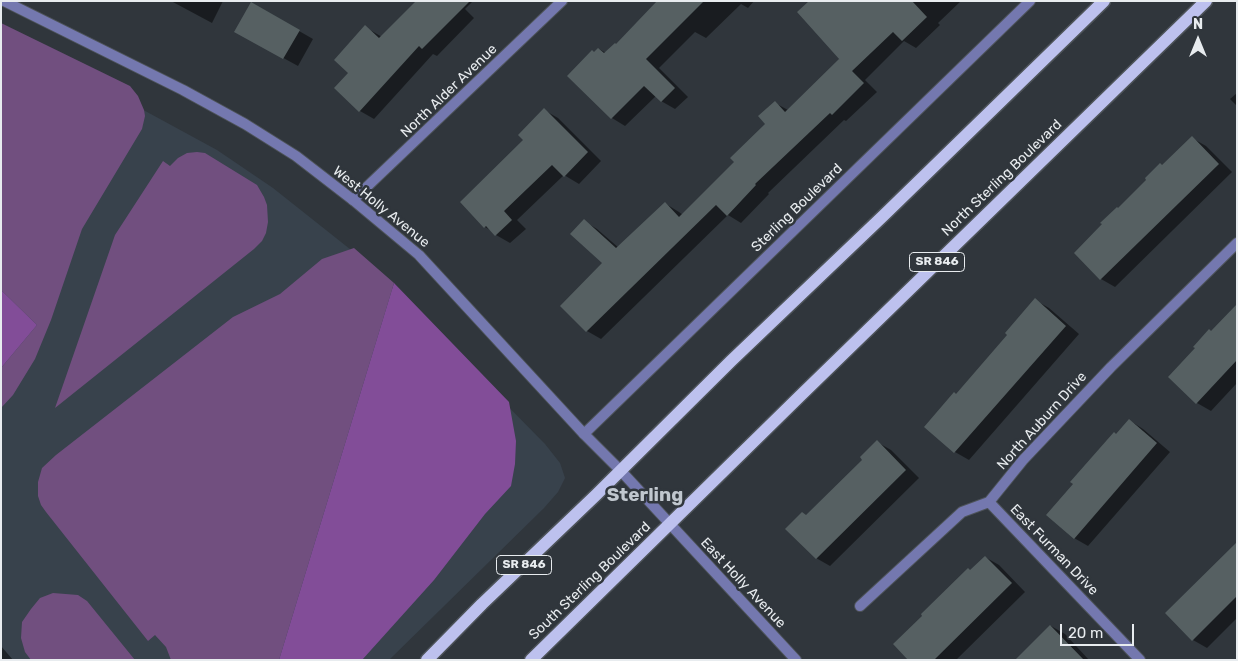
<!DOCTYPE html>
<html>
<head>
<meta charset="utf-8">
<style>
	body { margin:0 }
	#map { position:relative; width:1238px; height:661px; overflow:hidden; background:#30363c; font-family:Rubik,sans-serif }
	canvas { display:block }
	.frame { position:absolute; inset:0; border:2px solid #e8ecef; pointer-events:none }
	.north { position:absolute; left:1173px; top:15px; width:50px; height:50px; -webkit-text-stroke:4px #30363c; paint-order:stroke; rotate:0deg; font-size:14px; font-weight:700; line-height:20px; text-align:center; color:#e8ecef }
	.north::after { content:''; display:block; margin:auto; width:18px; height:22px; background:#e8ecef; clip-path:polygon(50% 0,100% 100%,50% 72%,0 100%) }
	.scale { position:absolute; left:1060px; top:624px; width:74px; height:22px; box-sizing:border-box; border:2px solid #e8ecef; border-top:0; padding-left:6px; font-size:15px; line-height:18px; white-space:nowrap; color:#e8ecef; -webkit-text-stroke:4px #30363c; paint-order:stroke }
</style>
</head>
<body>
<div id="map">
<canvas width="1238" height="661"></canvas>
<div class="frame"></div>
<div class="north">N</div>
<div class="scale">20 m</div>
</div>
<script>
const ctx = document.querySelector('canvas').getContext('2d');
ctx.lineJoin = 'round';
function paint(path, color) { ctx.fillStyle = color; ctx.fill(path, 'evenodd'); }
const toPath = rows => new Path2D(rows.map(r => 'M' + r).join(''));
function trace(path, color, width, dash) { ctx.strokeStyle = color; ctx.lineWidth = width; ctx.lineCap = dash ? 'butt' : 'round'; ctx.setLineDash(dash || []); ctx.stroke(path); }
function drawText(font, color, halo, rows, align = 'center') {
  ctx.font = font + ' Rubik,sans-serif'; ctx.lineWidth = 5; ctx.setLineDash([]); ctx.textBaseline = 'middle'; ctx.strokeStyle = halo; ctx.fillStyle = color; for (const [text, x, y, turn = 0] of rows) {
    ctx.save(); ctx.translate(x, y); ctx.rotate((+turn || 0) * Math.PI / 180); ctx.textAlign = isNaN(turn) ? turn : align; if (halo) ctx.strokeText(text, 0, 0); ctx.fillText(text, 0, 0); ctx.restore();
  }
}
paint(toPath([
	[1,38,114,94,217,150,273,188,365,261,545,444,560,463,565,478,558,492,544,508,389,660,1,660]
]), '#38424c');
paint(toPath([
	[1,23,130,86,138,96,144,110,145,116,142,129,82,229,51,320,35,359,13,395,1,408,1,368,37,325,1,290],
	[197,152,205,153,257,185,264,197,267,205,268,222,266,233,262,241,254,249,55,408,115,235,163,161,170,166,178,158,187,153],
	[354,248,394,283,279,660,171,660,166,647,155,635,148,641,46,512,41,505,38,496,38,482,42,468,56,455,233,317,280,294,322,259],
	[53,593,78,595,87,601,135,660,31,660,25,652,21,638,22,622,31,609,40,598]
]), '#714f7f');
paint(toPath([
	[394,283,509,402,516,441,515,464,511,486,485,514,434,580,362,660,279,660],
	[1,290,37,325,1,368]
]), '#824d98');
paint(toPath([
	[171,1,223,1,212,23],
	[418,1,473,1,465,9,474,18,437,56,433,54,374,119,360,111,336,88,350,73,365,27,382,37],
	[658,1,754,1,748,8,741,4,706,38,695,32,659,68,688,97,675,109,661,101,656,96,625,126,612,118,595,53,599,49,606,53,616,45],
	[807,1,961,1,938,23,940,25,916,48,904,41,865,80,877,92,846,121,844,120,768,193,769,194,741,223,728,215,601,339,587,331,562,306,604,263,584,221,597,229,619,248,666,204,679,212,683,215,735,162,767,124,775,103,788,110,844,63],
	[252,4,313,39,298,66,236,32],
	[1237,93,1237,106,1230,99],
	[544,110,558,118,601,161,579,184,564,175,517,220,526,229,510,243,496,235,492,231,485,227,461,202,525,140],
	[1192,138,1206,146,1232,172,1115,287,1101,279,1119,209],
	[1035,300,1049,308,1079,334,969,460,955,452,925,427,956,395,1009,335],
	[1237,306,1237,383,1211,411,1197,403,1212,332],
	[1129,420,1143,429,1170,452,1088,546,1074,538,1117,435],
	[877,442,891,450,919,478,830,566,816,558,807,516,864,460],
	[1237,544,1237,618,1207,648,1193,640],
	[985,557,999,565,1025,592,956,660,910,660,970,571],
	[1051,626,1065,634,1089,660,1016,660],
	[1,646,13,660,1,660]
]), '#0007');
paint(toPath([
	[416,1,470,1,422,49,419,46,359,112,334,88,348,73,334,60,365,25,379,38],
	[657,1,704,1,646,59,675,88,661,102,644,86,611,119,567,76,592,50,594,52,598,48,604,53,615,43,616,44],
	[809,1,912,1,927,17,902,41,893,32,852,71,864,83,832,115,830,113,755,184,756,185,727,216,716,205,586,332,560,306,602,263,570,234,584,219,616,248,665,202,679,217,734,162,730,158,765,124,758,116,775,101,785,112,839,59,840,60,797,12],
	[251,2,300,30,283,59,234,32],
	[544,108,588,152,564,177,552,165,504,211,512,220,495,236,486,226,484,228,460,202,523,140,518,135],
	[1192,136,1219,164,1100,280,1074,253,1102,224,1100,223,1117,207,1118,208,1146,180,1145,178,1160,163,1162,165],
	[1035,298,1066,326,954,453,924,427,954,392,956,394,1007,335,1005,333],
	[1237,304,1237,360,1196,404,1168,377,1195,348,1193,347,1209,329,1211,331],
	[1129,419,1157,443,1074,539,1046,515,1073,484,1070,482,1114,432,1116,434],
	[877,440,906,470,816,559,785,529,802,512,806,515,862,460,860,457],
	[1237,542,1237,596,1192,641,1165,613],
	[985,556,1012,583,934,660,908,660,893,644,922,616,921,614,968,568,970,570],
	[1050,625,1084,660,1015,660]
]), '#566062');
const minor = toPath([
	[353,200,562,1],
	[584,434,1030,1],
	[989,502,1140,660],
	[860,606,962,512,989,502,1023,460,1111,367,1237,243]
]);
const tertiary = toPath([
	[4,1,183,90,245,124,296,156,353,200,419,255,584,434,621,471,796,660]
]);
const primary = toPath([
	[427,660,482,604,596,495,731,361,883,216,1104,1],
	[531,660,800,396,1206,1]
]);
trace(minor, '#4d5359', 12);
trace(tertiary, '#4d5359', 12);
trace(primary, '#4d5359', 15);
trace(minor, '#7478af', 10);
trace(tertiary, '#7478af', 10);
trace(primary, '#bdc1ee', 12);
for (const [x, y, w] of [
	[937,262,55],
	[524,565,55]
]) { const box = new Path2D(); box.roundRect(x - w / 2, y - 9.5, w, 19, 4); ctx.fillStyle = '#30363c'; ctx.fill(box); trace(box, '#e8ecef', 1); }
drawText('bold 12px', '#e8ecef', null, [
	["SR 846",937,262],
	["SR 846",524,565]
]);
drawText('14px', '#e8ecef', '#30363c', [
	["North Alder Avenue",449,91,-44],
	["North Sterling Boulevard",1002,178,-44],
	["West Holly Avenue",381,207,39],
	["Sterling Boulevard",797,208,-44],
	["North Auburn Drive",1042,421,-48],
	["East Furman Drive",1054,550,46],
	["South Sterling Boulevard",590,581,-44],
	["East Holly Avenue",743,583,47]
]);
drawText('bold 19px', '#c0c7ce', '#30363c', [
	["Sterling",645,496]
]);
</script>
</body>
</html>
